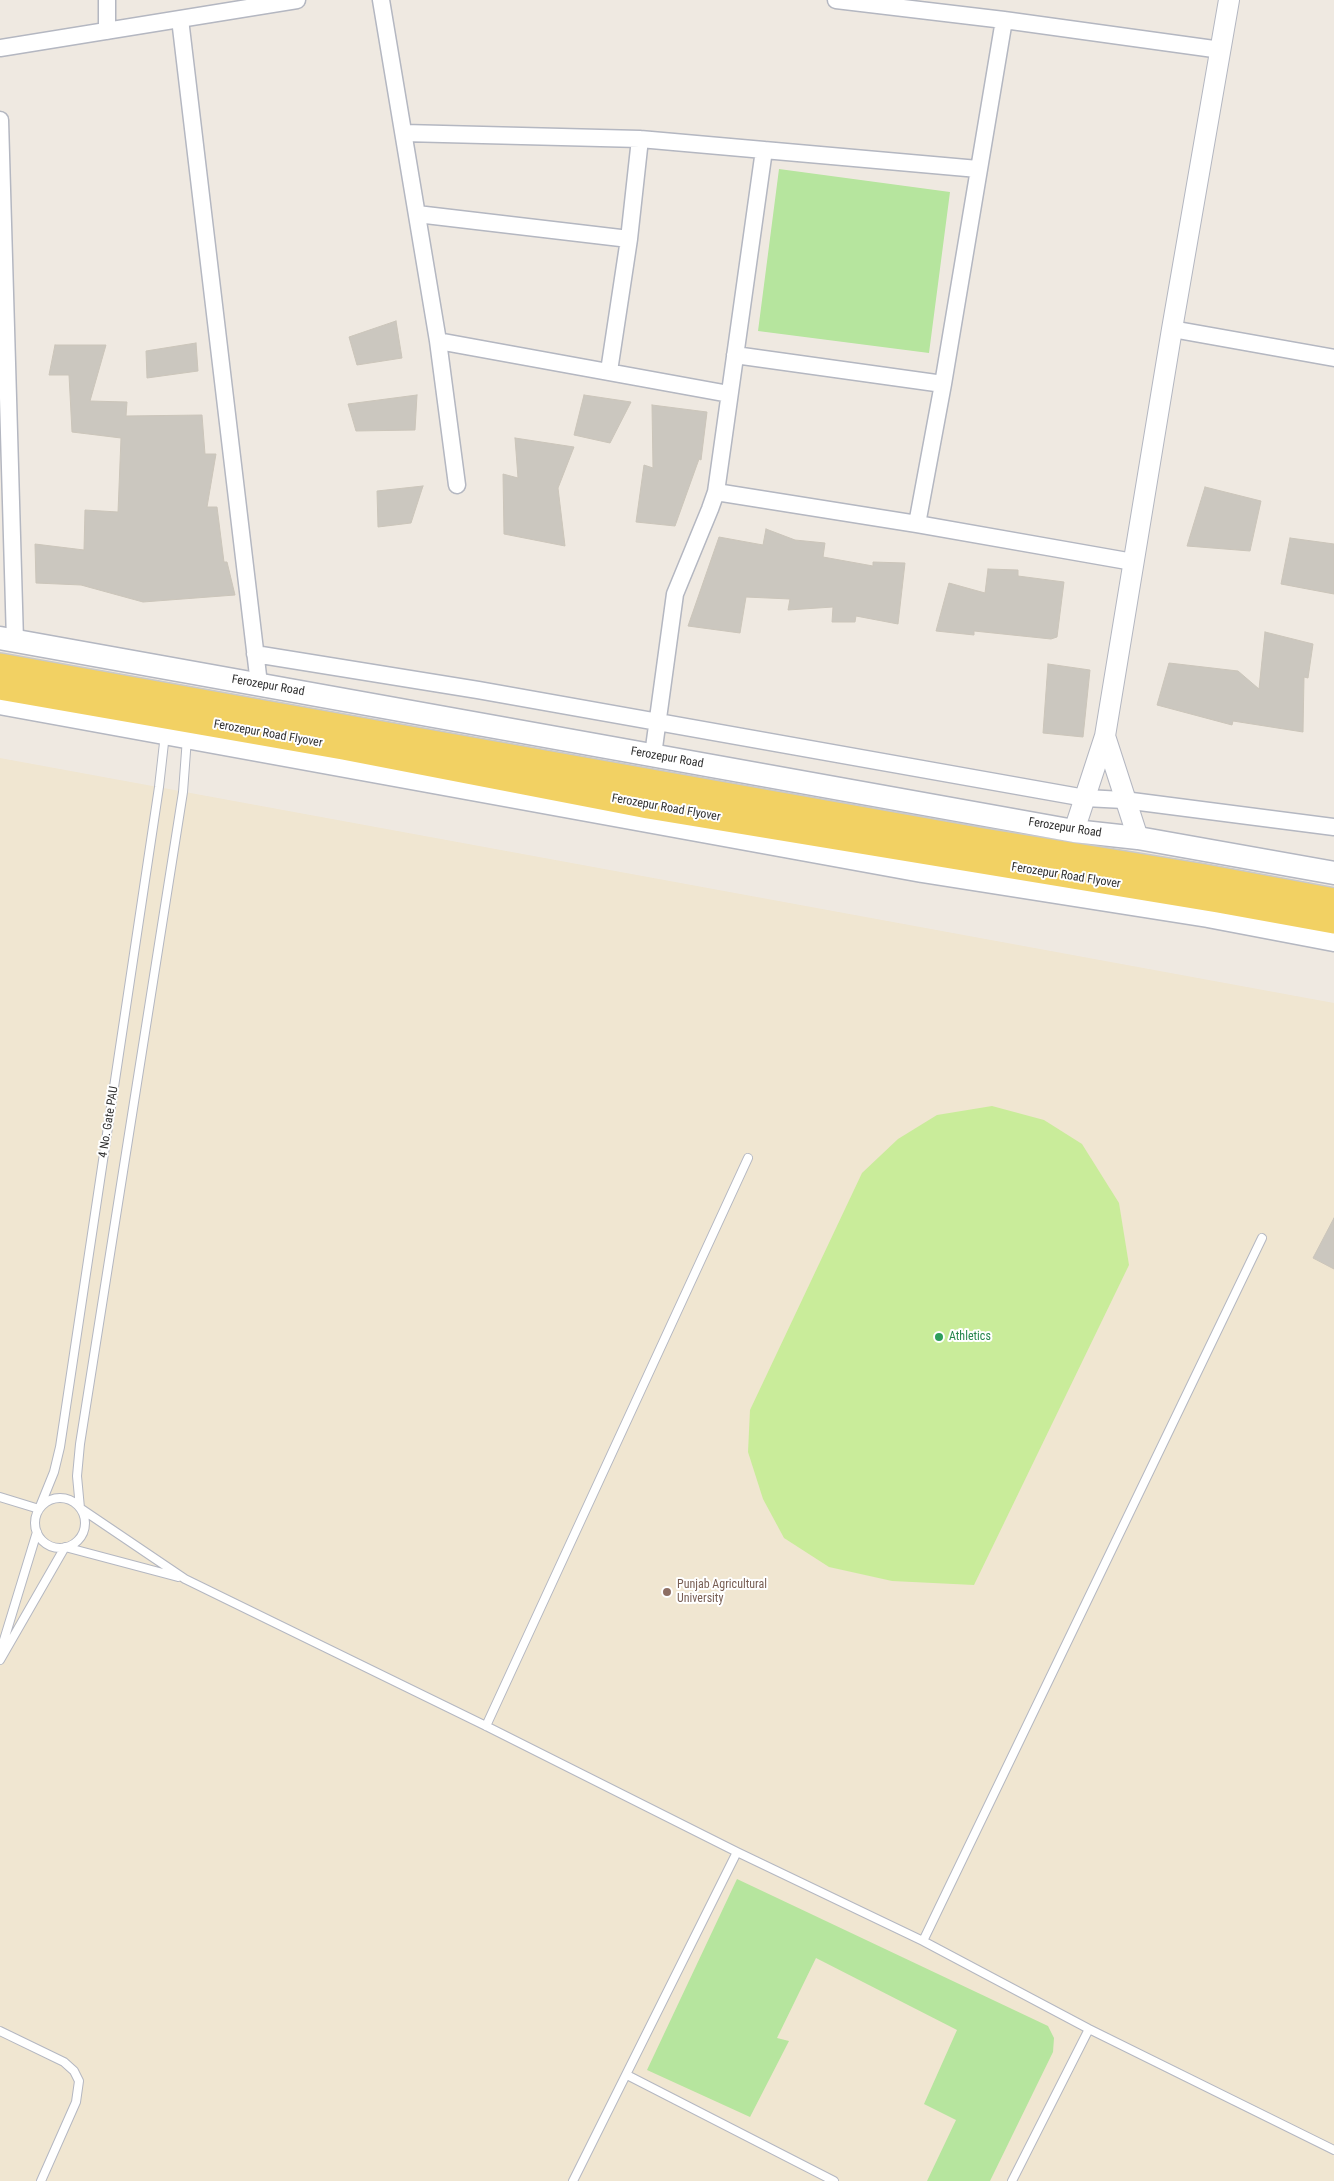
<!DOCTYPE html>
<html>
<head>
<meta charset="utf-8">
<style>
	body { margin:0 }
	canvas { display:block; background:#efe9e1 }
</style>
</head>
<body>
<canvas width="1334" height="2181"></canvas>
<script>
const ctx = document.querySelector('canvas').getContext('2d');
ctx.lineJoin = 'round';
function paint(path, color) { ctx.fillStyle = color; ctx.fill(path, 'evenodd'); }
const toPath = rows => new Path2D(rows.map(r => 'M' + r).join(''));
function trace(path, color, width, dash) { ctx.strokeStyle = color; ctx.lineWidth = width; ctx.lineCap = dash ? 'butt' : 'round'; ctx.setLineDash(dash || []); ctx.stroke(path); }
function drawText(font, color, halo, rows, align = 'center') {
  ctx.font = font + ' "Roboto Condensed",sans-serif'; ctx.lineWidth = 4; ctx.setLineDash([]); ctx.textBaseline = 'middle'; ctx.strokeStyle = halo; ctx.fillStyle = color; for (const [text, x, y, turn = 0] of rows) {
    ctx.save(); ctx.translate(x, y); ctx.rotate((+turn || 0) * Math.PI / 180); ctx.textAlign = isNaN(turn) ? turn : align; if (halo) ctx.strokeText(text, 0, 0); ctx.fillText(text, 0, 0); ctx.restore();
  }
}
paint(toPath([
	[0,758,1334,1003,1334,2181,0,2181]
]), '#f0e6d1');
paint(toPath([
	[779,169,950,192,929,353,758,331],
	[737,1879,1048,2026,1054,2038,1053,2052,990,2181,927,2181,956,2120,924,2104,957,2030,816,1958,777,2038,789,2041,750,2117,647,2070]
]), '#b6e59e');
paint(toPath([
	[992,1106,1044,1120,1082,1144,1119,1203,1129,1265,974,1585,892,1581,829,1567,784,1538,763,1499,748,1452,750,1410,862,1173,898,1139,937,1115]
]), '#c9ec9a');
const building = toPath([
	[396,321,402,358,357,365,349,337,396,321],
	[196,343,198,371,147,378,146,351,196,343],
	[55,345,106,345,90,401,127,402,126,416,202,415,205,454,216,454,207,507,217,507,224,562,227,562,235,595,143,602,81,585,36,583,35,544,84,550,85,510,118,512,121,438,72,432,69,375,49,375,55,345],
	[417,395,415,430,356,431,348,404,417,395],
	[584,395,631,402,610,443,574,435,584,395],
	[652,405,707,412,701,460,699,459,675,526,636,522,644,465,653,468,652,405],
	[515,438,574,447,558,488,565,546,504,534,503,474,518,478,515,438],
	[423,486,411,523,378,527,377,491,423,486],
	[1205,487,1261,501,1250,551,1187,546,1205,487],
	[766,529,795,540,825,543,823,557,873,566,873,562,905,563,898,624,856,616,855,622,832,622,833,607,788,610,790,599,746,597,740,633,688,626,719,537,763,545,766,529],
	[1290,538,1334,544,1334,594,1281,584,1290,538],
	[988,569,1018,570,1018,576,1064,582,1057,637,1051,639,974,631,974,635,936,631,949,583,985,593,988,569],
	[1265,632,1313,644,1308,678,1304,677,1303,732,1233,721,1232,725,1157,705,1169,663,1238,671,1259,689,1265,632],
	[1048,664,1090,670,1083,737,1043,733,1048,664],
	[1334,1218,1334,1269,1313,1258,1334,1218]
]);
paint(building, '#cbc7bf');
trace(building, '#cbc5ba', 1);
const service = toPath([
	[187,738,183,792,80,1444,77,1476,80,1508,185,1579,486,1726,737,1852,923,1941,1089,2029,1334,2150],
	[0,1497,39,1509,54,1472,60,1447,159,787,165,734],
	'35 1523a25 25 0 1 1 50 0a25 25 0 1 1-50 0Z',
	[0,1653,37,1532],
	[0,1660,65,1547,178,1577],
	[486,1726,748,1158],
	[923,1941,1262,1238],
	[0,2031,64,2062,74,2071,79,2081,76,2102,41,2181],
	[627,2075,834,2181],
	[573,2181,737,1852],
	[1012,2181,1089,2029]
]);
const minor = toPath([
	[381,0,438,341,457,485],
	[836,0,1004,20,1221,50],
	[180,19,259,684],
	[107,31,107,0],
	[0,48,297,0],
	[0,120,15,641],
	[404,133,640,139,978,169],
	[417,214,629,239],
	[1172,329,1334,358],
	[438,341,729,394],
	[735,355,943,384],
	[609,371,629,239,640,139],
	[716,492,917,524,1133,562],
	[917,524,943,384,1004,20],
	[255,654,478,690,1085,798,1124,800,1334,827],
	[653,755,675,594,710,509,716,492,764,150]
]);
const tertiary = toPath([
	[1105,736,1138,838],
	[1074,831,1105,736,1172,329,1229,0]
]);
const secondary = toPath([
	[0,638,1074,831,1138,838,1334,873],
	[0,703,922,871,1208,916,1334,940]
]);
const primary = toPath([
	[0,666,977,840,1199,876,1334,901],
	[0,687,343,747,648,806,1218,900,1334,921]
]);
trace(service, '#b4b7c1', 10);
trace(minor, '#b4b7c1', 19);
trace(tertiary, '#b4b7c1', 22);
trace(secondary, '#b4b7c1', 25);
trace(primary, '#c9c9c9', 28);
trace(service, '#fff', 8);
trace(minor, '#fff', 16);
trace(tertiary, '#fff', 20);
trace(secondary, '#fff', 22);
trace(primary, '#f2d163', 25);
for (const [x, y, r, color] of [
	[939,1337,5,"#2e9e5b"],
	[667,1592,5,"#8d6e63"]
]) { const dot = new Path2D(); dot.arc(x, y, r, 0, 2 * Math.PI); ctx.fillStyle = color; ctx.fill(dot); trace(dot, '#fff', 2); }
drawText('12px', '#2e2e2e', '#fff', [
	["Ferozepur Road",268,686,10],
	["Ferozepur Road Flyover",268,734,10],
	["Ferozepur Road",667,758,10],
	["Ferozepur Road Flyover",666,808,10],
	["Ferozepur Road",1065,828,9],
	["Ferozepur Road Flyover",1066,876,9],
	["4 No. Gate PAU",109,1122,-81]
]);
drawText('12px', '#27864d', '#fff', [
	["Athletics",949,1337]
], 'left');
drawText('12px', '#785e54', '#fff', [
	["Punjab Agricultural",677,1585],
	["University",677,1599]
], 'left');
</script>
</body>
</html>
